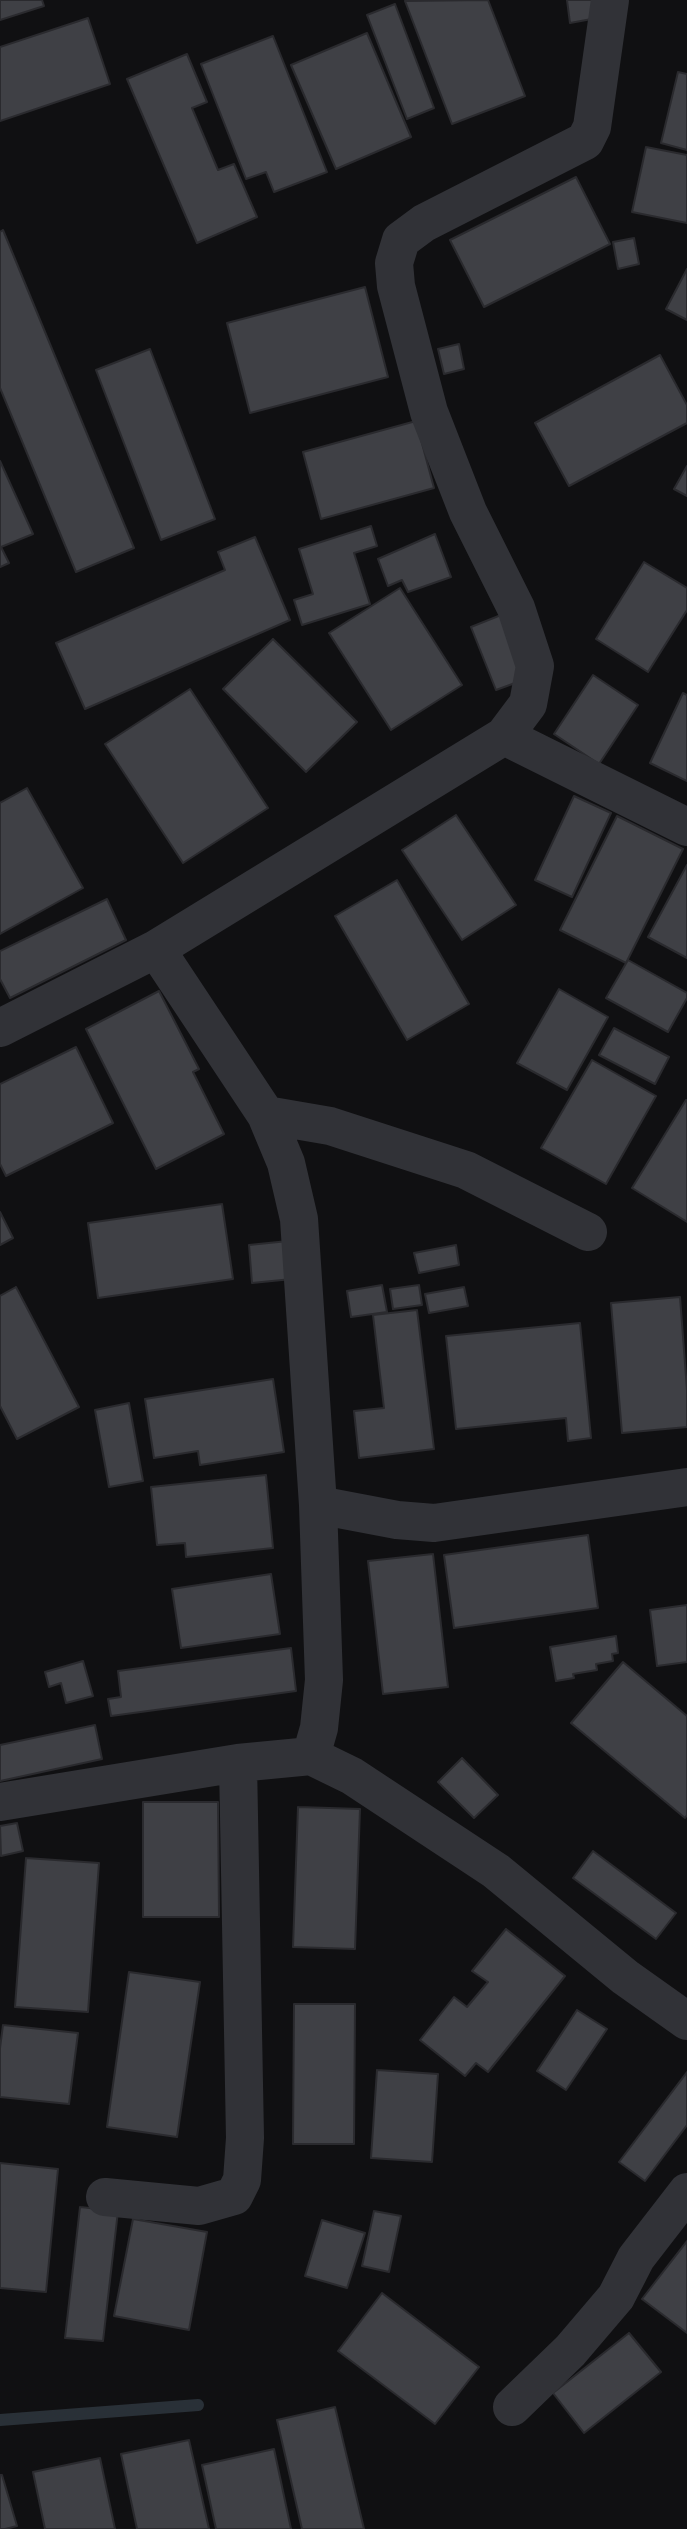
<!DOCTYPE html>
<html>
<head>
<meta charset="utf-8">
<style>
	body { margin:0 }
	canvas { display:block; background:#101012 }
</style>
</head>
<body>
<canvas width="687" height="2529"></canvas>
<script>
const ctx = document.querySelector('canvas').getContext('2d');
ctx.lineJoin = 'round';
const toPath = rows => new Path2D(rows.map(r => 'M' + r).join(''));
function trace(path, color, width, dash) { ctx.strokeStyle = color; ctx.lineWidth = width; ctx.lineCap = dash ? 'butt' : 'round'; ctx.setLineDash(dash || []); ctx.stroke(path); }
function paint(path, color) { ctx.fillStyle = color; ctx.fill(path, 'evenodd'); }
trace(toPath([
	[0,2420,198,2405]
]), '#293037', 12);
const building = toPath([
	[0,0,42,0,44,6,0,20,0,0],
	[488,0,525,96,452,124,405,1,488,0],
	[567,0,595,0,597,18,570,23,567,0],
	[395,4,434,108,407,119,367,15,395,4],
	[88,18,110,84,0,121,0,47,88,18],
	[367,33,411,137,336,169,291,65,367,33],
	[273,36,327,172,274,192,266,172,246,179,201,64,273,36],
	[187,54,207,102,192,108,218,170,234,164,257,217,197,243,127,79,187,54],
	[678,72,687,74,687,150,661,143,678,72],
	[646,147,687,155,687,223,632,212,646,147],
	[576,177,610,244,484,307,450,240,576,177],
	[3,230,134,548,76,572,0,388,0,232,3,230],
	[634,238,639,264,618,269,613,242,634,238],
	[687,269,687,320,666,309,687,269],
	[365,287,388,377,250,413,227,323,365,287],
	[459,344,464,369,444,374,438,349,459,344],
	[150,349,215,519,161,540,96,370,150,349],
	[660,355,687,405,687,423,569,486,535,423,660,355],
	[416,421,434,488,321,519,303,452,416,421],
	[0,461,33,534,1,547,9,563,0,567,0,461],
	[687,466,687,496,674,489,687,466],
	[371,526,377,546,354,553,370,604,302,625,294,600,313,594,299,549,371,526],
	[435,534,451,577,408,592,402,580,388,586,378,559,435,534],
	[255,537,290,620,85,709,56,643,225,570,218,552,255,537],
	[644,562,687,588,687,610,648,672,596,639,644,562],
	[400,588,462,685,391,730,329,633,400,588],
	[501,615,526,679,496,690,471,627,501,615],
	[273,639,357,722,306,772,223,689,273,639],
	[593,675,638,705,599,764,554,734,593,675],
	[190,689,268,808,183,863,105,744,190,689],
	[683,693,687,695,687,781,650,763,683,693],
	[27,788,83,888,0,934,0,803,27,788],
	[574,796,611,813,572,897,535,880,574,796],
	[456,815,516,905,462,940,402,850,456,815],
	[617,816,683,849,626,963,560,930,617,816],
	[687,865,687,958,648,937,687,865],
	[397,880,469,1004,407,1040,335,916,397,880],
	[107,899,126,940,10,998,0,979,0,951,107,899],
	[628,960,687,993,687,998,668,1032,606,998,628,960],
	[559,989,608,1017,567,1090,517,1063,559,989],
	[159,991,199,1069,193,1072,224,1134,156,1169,86,1029,159,991],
	[614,1028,669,1057,655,1084,599,1055,614,1028],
	[76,1047,113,1123,6,1176,0,1164,0,1084,76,1047],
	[592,1060,656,1096,606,1184,541,1148,592,1060],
	[686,1100,687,1100,687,1222,632,1188,686,1100],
	[222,1204,233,1279,98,1298,88,1223,222,1204],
	[0,1212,13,1238,0,1245,0,1212],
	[288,1241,292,1279,252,1283,249,1245,288,1241],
	[456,1245,459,1265,419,1273,414,1253,456,1245],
	[382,1285,387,1312,351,1317,347,1291,382,1285],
	[419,1285,422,1305,393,1309,390,1289,419,1285],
	[16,1287,79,1407,17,1439,0,1406,0,1296,16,1287],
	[464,1287,468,1306,429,1313,425,1294,464,1287],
	[680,1297,687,1390,687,1427,622,1433,611,1303,680,1297],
	[417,1310,434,1449,359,1458,354,1411,384,1408,373,1315,417,1310],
	[580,1323,591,1438,568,1441,566,1418,456,1429,446,1336,580,1323],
	[273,1379,284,1452,200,1465,198,1451,154,1458,145,1399,273,1379],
	[129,1403,143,1481,109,1487,95,1410,129,1403],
	[266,1475,273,1548,186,1557,185,1543,157,1545,151,1487,266,1475],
	[588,1535,598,1608,454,1628,444,1555,588,1535],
	[433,1554,448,1687,383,1694,368,1561,433,1554],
	[271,1574,280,1634,181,1648,172,1589,271,1574],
	[687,1605,687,1662,657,1666,650,1610,687,1605],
	[616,1636,618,1653,612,1654,613,1661,596,1664,597,1670,573,1674,574,1678,556,1681,550,1647,616,1636],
	[291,1648,296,1691,111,1716,108,1699,121,1697,118,1671,291,1648],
	[83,1661,93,1696,66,1703,61,1683,49,1687,45,1672,83,1661],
	[623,1662,687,1716,687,1815,685,1818,571,1723,623,1662],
	[95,1725,102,1759,0,1781,0,1745,95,1725],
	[462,1758,498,1795,474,1818,438,1782,462,1758],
	[143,1802,218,1802,219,1917,143,1917,143,1802],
	[298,1807,360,1809,355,1949,293,1947,298,1807],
	[17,1823,23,1851,1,1856,0,1826,17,1823],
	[593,1851,676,1913,656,1939,573,1878,593,1851],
	[26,1858,99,1863,88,2012,15,2007,26,1858],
	[506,1929,565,1976,488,2072,476,2063,465,2076,420,2040,454,1997,467,2007,488,1982,472,1971,506,1929],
	[129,1972,200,1982,177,2137,107,2127,129,1972],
	[294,2004,355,2004,354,2144,293,2144,294,2004],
	[577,2010,607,2029,566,2090,537,2071,577,2010],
	[3,2025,78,2033,69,2104,0,2097,0,2048,3,2025],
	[377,2070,438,2074,432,2162,371,2158,377,2070],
	[687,2072,687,2125,645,2181,619,2162,687,2072],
	[0,2163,58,2169,46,2292,0,2288,0,2163],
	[80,2207,118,2211,103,2341,65,2338,80,2207],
	[374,2211,401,2216,389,2272,362,2266,374,2211],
	[133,2219,207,2232,189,2330,114,2316,133,2219],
	[322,2220,365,2233,347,2288,305,2276,322,2220],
	[687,2241,687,2333,642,2299,687,2241],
	[382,2293,479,2367,435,2424,338,2351,382,2293],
	[629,2333,661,2372,584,2433,553,2393,629,2333],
	[335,2407,364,2529,302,2529,277,2420,335,2407],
	[189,2440,209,2529,137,2529,121,2454,189,2440],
	[274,2449,291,2529,216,2529,202,2465,274,2449],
	[100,2458,115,2529,45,2529,33,2472,100,2458],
	[0,2475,2,2475,17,2526,5,2529,0,2529,0,2475]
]);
paint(building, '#3f4045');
trace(building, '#2a2a2e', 2);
trace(toPath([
	[504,736,687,827],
	[156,949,266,1115,286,1163,299,1219,318,1505,324,1680,319,1728,311,1756],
	[0,1028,156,949,504,736,528,704,535,666,516,608,468,512,429,412,396,286,394,263,401,240,424,223,585,141,592,127,610,0],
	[266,1115,330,1126,466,1170,588,1232],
	[318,1505,397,1520,434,1523,687,1487],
	[0,1802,238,1763,311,1756,352,1776,496,1871,625,1977,687,2021],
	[105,2197,199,2206,234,2196,242,2180,245,2138,238,1763],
	[512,2407,570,2351,616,2297,636,2258,687,2192]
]), '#313237', 38);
</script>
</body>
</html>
